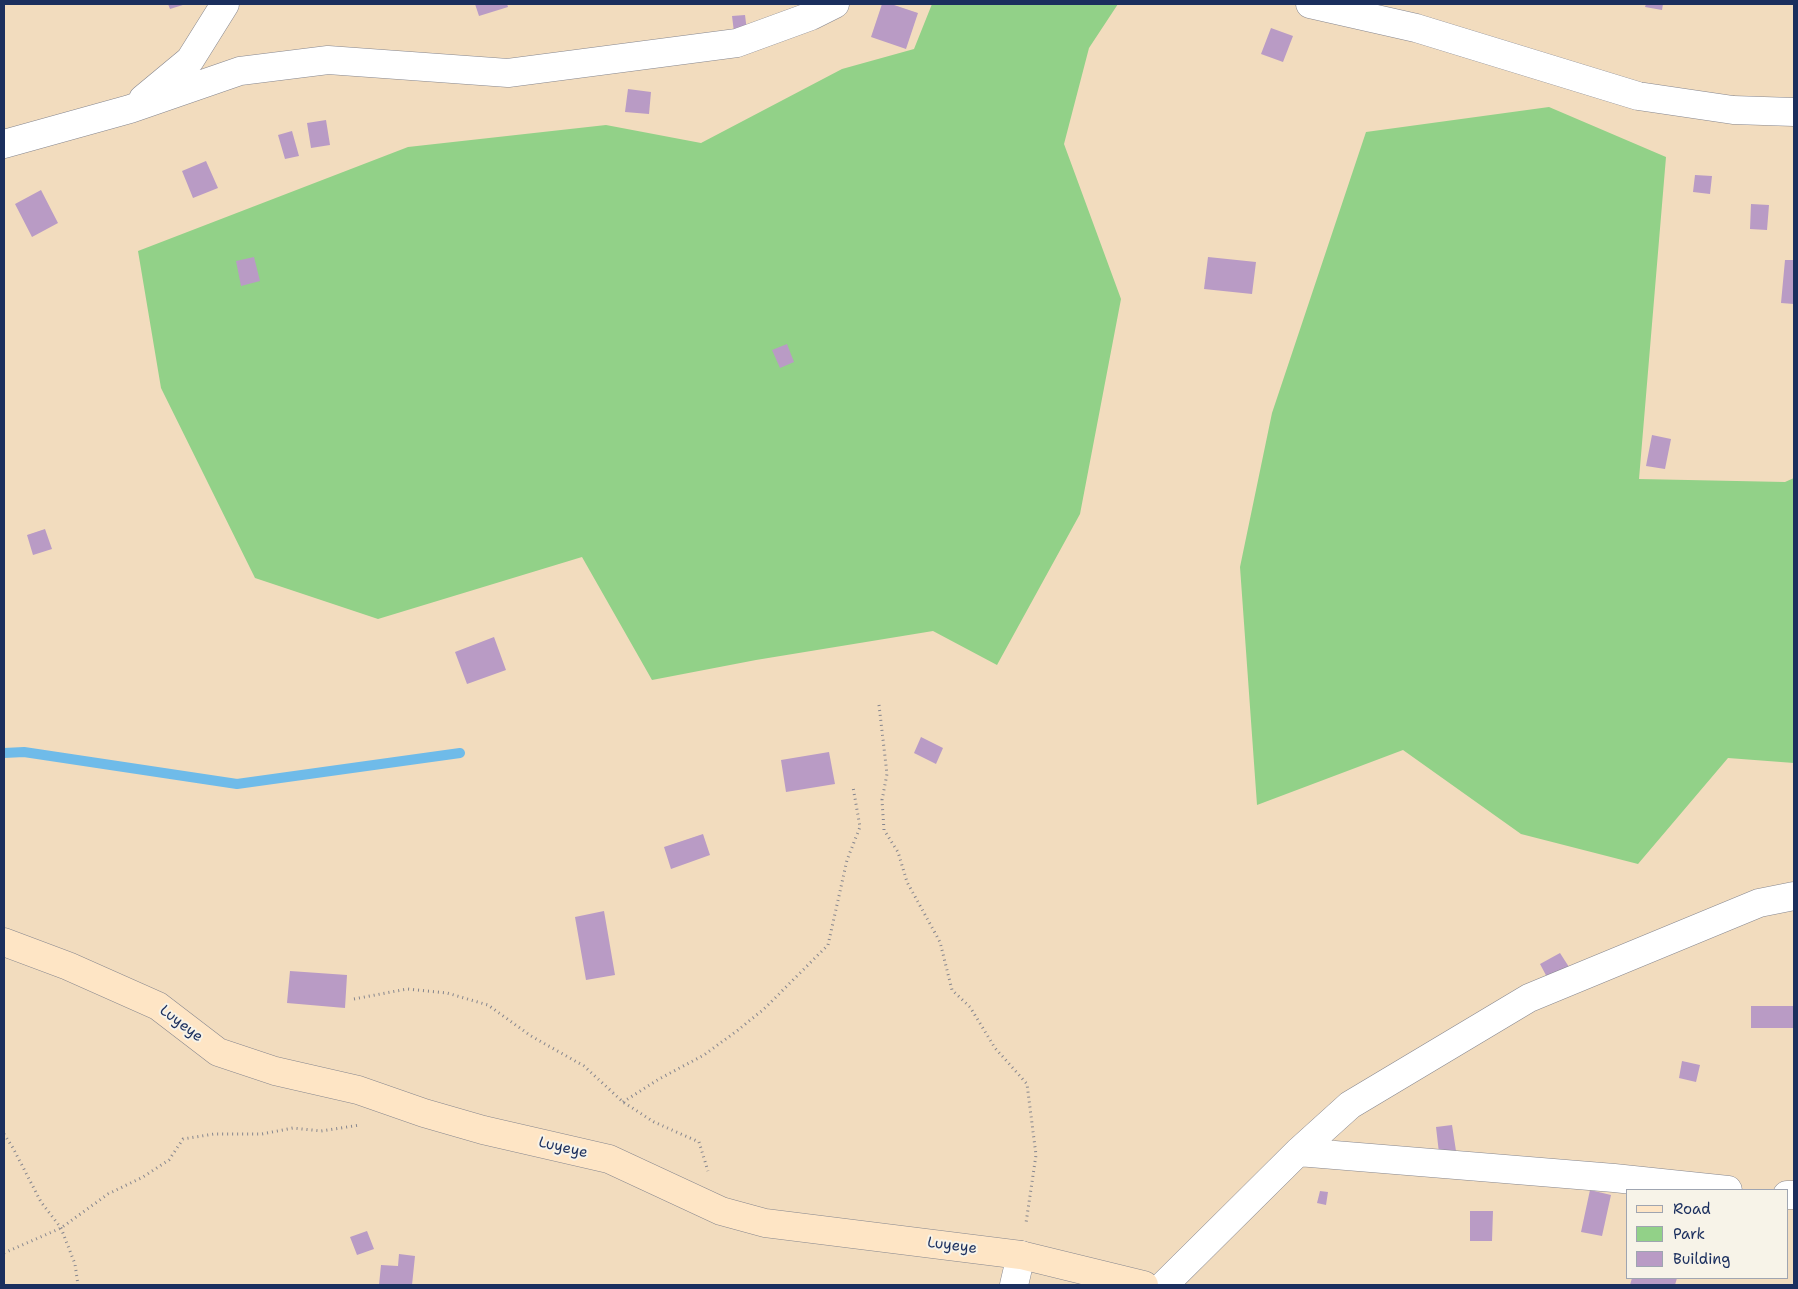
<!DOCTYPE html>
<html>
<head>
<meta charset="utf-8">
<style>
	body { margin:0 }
	#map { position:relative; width:1798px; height:1289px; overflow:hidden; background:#f2dcbe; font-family:"Shantell Sans",sans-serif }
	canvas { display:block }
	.frame { position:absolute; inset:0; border:5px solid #1b2f5e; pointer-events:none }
	.legend { position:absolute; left:1626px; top:1189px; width:162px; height:90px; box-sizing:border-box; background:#f7f3e8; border:1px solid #9fa5b1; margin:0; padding:6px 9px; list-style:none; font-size:15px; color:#1b2f5e }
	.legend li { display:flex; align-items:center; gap:10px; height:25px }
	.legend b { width:25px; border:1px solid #9fa5b1 }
</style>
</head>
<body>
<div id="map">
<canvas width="1798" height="1289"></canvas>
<div class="frame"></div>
<ul class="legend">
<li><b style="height:6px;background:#fee5c5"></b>Road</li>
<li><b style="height:14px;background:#92d188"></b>Park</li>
<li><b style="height:14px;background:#b99bc5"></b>Building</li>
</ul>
</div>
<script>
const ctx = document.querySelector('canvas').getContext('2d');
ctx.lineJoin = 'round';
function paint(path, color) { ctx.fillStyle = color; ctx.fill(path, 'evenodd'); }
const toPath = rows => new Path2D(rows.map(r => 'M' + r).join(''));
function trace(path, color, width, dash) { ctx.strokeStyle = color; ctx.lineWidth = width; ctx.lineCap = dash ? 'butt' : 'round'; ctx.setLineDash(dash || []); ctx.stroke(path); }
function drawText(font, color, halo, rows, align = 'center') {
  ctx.font = font + ' "Shantell Sans",sans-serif'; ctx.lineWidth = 4; ctx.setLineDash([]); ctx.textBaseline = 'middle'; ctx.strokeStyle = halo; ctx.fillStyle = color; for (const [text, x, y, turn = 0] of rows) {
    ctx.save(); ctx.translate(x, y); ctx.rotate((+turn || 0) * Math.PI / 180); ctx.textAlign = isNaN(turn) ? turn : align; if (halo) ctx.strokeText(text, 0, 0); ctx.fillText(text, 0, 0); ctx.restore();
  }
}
paint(toPath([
	[932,4,1118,4,1089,48,1064,144,1121,299,1080,514,997,665,933,631,756,660,652,680,582,557,378,619,255,578,161,388,138,251,408,147,606,125,701,143,842,69,914,49],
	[1549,107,1666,157,1639,479,1785,482,1794,478,1794,763,1728,758,1638,864,1521,834,1403,750,1257,805,1240,567,1272,413,1366,132]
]), '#92d188');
trace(toPath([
	[4,753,24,752,237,784,460,753]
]), '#6fbbe9', 10);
paint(toPath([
	[168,4,186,4,170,9],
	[475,4,507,4,508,7,479,16],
	[882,4,891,4,918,13,906,49,871,37],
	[1646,4,1663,4,1662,10,1645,7],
	[745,15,747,31,734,32,732,16],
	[1271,28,1293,36,1283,62,1261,54],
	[628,89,651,92,649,114,625,112],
	[326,120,330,145,311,148,307,123],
	[292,131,299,156,285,159,278,135],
	[206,161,218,188,193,198,182,171],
	[1695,175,1712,176,1710,194,1693,192],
	[41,190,58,223,32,237,15,204],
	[1751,204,1769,205,1767,230,1750,229],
	[254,257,260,281,241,286,236,261],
	[1208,257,1256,262,1252,294,1204,289],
	[1785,260,1794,260,1794,304,1781,303],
	[787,344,794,362,780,368,772,350],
	[1652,435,1671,439,1665,469,1646,466],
	[45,529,52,549,33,555,27,535],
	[494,637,506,670,467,684,455,652],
	[921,737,943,748,936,764,914,753],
	[829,752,835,784,786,792,781,760],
	[703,834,710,855,671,869,664,847],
	[604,911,615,975,586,980,575,917],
	[1560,953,1569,967,1548,979,1540,964],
	[290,971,347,975,345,1008,287,1003],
	[1751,1006,1794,1006,1794,1028,1751,1028],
	[1682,1061,1700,1065,1696,1082,1679,1078],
	[1452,1125,1456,1151,1439,1153,1436,1127],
	[1590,1190,1611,1195,1602,1236,1581,1232],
	[1320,1191,1328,1192,1326,1205,1317,1203],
	[1470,1211,1493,1211,1492,1241,1470,1241],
	[367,1231,374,1249,357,1255,350,1237],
	[399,1254,415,1256,412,1285,379,1285,381,1265,398,1266],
	[1632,1278,1677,1278,1675,1285,1630,1285]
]), '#b99bc5');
const street = toPath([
	[1310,4,1416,28,1638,96,1733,110,1794,112],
	[143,99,190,60,225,4],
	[4,144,130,109,240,71,328,60,508,73,737,43,811,16,835,4],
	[1298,1152,1614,1178,1728,1190],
	[1787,1195,1794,1195],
	[1014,1285,1021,1255],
	[1164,1285,1298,1152,1350,1105,1529,998,1759,903,1794,896]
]);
const secondary = toPath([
	[4,942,68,966,158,1006,218,1052,275,1071,358,1090,424,1113,483,1130,609,1159,721,1211,765,1223,1021,1255,1144,1285]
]);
trace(street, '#86868e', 29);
trace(secondary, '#86868e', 29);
trace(toPath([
	[879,705,887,774,882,800,884,830,898,852,907,882,940,942,952,990,970,1007,995,1048,1027,1084,1036,1155,1026,1223],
	[354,999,407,989,447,993,488,1005,531,1036,584,1066,623,1102,654,1122,699,1142,708,1171],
	[623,1102,659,1079,704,1055,738,1030,764,1009,828,945,847,860,860,827,853,787],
	[4,1134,13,1148,41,1202,61,1228,75,1264,78,1285],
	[4,1253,61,1228,108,1194,143,1177,169,1160,183,1139,214,1134,262,1134,293,1128,321,1131,360,1125]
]), '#86868e', 3, [1, 4]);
trace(street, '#fff', 28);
trace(secondary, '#fee5c5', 28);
drawText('15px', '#1b2f5e', '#f7f3e8', [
	["Luyeye",181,1024,37],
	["Luyeye",563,1148,13],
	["Luyeye",952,1246,7]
]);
</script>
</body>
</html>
